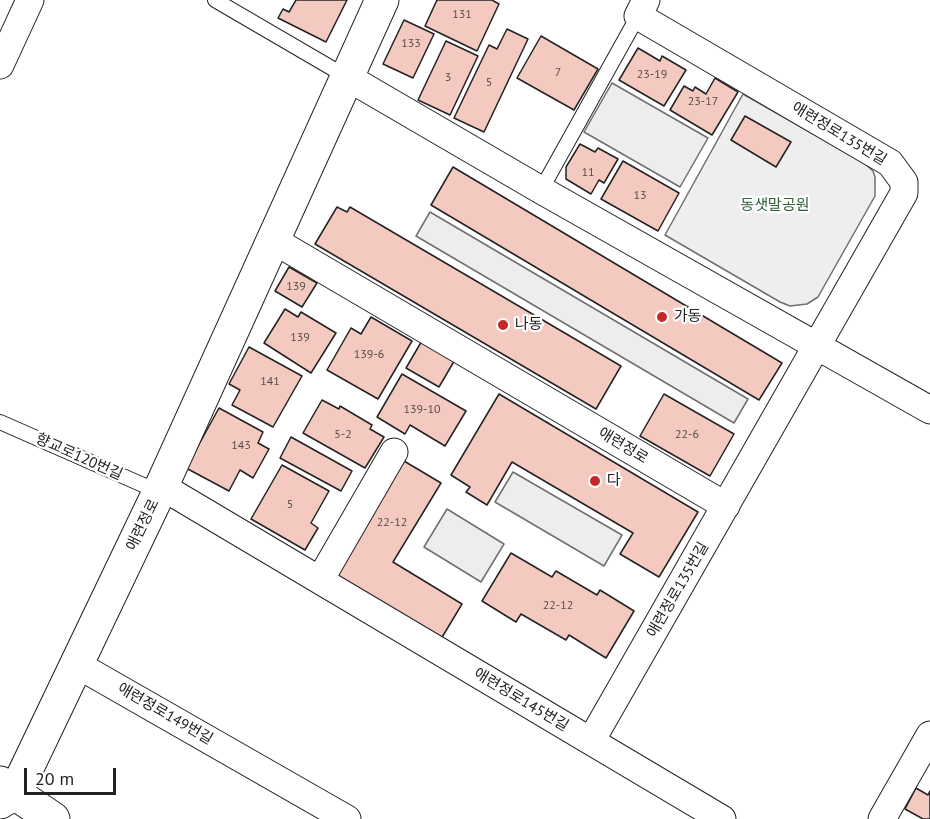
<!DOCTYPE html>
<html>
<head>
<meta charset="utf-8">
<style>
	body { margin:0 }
	#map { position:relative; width:930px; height:819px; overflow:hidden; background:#fff; font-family:"PT Sans",sans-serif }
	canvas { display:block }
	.scale { position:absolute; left:24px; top:768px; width:92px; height:27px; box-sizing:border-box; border:3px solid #222; border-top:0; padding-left:8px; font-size:18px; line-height:21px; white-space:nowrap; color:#222; -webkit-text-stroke:4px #fff; paint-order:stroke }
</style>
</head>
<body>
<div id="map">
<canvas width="930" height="819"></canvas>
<div class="scale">20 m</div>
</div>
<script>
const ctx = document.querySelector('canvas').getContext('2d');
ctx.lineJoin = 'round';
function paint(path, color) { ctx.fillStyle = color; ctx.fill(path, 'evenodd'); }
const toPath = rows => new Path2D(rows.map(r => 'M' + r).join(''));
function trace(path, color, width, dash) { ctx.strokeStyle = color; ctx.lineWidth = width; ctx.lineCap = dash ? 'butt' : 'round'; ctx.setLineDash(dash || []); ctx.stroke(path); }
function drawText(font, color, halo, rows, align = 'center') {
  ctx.font = font + ' "PT Sans","Noto Sans KR",sans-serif'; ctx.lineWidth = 4.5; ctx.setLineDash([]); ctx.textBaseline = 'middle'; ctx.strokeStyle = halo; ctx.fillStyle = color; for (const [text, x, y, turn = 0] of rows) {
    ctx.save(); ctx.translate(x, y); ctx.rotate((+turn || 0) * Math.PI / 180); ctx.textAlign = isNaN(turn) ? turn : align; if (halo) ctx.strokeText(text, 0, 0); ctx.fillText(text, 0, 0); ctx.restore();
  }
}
const green = toPath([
	[743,94,864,163,873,171,875,177,875,196,818,297,807,304,790,306,780,302,665,235,743,94]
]);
paint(green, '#eee');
trace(green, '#6f6f6f', 1.5);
const parking = toPath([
	[612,83,708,138,680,187,584,132,612,83],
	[430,212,748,399,734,423,416,236,430,212],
	[513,472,622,535,604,566,495,502,513,472],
	[447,509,504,544,481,582,424,547,447,509]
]);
paint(parking, '#ededed');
trace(parking, '#6f6f6f', 1.5);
const building = toPath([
	[296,0,347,0,326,42,278,18,283,9,289,12,296,0],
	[437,0,492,0,499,4,477,51,425,26,437,0],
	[404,20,434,34,413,78,383,64,404,20],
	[507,29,528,39,484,132,454,118,489,45,497,49,507,29],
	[541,36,598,69,574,110,517,78,541,36],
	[446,41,478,56,450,115,418,100,446,41],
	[638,48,660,61,662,56,686,70,664,106,619,80,638,48],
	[715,78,738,92,712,135,670,110,684,86,693,91,695,87,706,94,715,78],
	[745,116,791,142,776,167,731,140,745,116],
	[580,144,595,152,598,148,618,159,604,183,599,180,591,194,566,179,566,167,580,144],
	[623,161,679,193,658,231,601,199,623,161],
	[453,167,782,363,759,400,431,205,453,167],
	[337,207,347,212,350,207,621,366,596,409,315,244,337,207],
	[289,267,317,283,302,307,275,291,289,267],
	[285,309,298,317,301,312,336,333,311,373,264,343,285,309],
	[371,317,412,341,378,399,327,370,351,328,361,334,371,317],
	[423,339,456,358,439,387,406,368,423,339],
	[249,347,302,376,273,427,232,405,240,390,229,384,249,347],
	[402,374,466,411,445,446,410,425,405,434,377,417,402,374],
	[499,394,698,512,659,577,620,554,633,533,512,462,487,505,466,492,470,487,451,475,499,394],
	[664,394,734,434,710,476,640,436,664,394],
	[322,400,339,409,340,406,372,425,370,429,384,437,365,468,303,433,322,400],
	[219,408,263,432,258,443,269,449,253,478,240,470,229,491,186,468,219,408],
	[291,437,352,471,341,491,280,458,291,437],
	[404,461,441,483,393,562,462,604,441,639,336,575,404,461],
	[282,465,329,491,311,523,318,528,305,550,251,519,282,465],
	[511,553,552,577,556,571,597,595,600,590,634,611,606,658,569,635,566,640,521,614,516,622,482,601,511,553],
	[916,788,928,795,930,791,930,819,923,819,905,809,916,788]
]);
paint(building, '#f3c9c0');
trace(building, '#222', 1.5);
const service = toPath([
	[215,0,347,77],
	[541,190,638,16],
	[0,422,159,492]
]);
const minor = toPath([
	[0,65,30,0],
	[347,77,541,190,930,410],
	[273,240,726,506],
	[161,486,722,819],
	[320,580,394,452],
	[76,664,347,819],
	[591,741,904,193,904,182,890,163,638,16,646,0],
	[882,819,930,735]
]);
const tertiary = toPath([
	[0,783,53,819],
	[0,802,15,793,159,492,382,0]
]);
trace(service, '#222', 16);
trace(minor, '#222', 29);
trace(tertiary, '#222', 35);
trace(service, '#fff', 14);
trace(minor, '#fff', 27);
trace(tertiary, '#fff', 33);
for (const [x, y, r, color] of [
	[662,317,6,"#c62828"],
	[503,325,6,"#c62828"],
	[595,481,6,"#c62828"]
]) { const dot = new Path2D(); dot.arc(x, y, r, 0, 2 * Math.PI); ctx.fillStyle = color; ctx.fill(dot); trace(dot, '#fff', 2); }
drawText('12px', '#564c4a', null, [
	["131",462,15],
	["133",411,44],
	["7",558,73],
	["23-19",652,75],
	["3",448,78],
	["5",489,83],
	["23-17",703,102],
	["11",588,173],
	["13",640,196],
	["139",296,287],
	["139",300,338],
	["139-6",369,355],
	["141",270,382],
	["139-10",422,410],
	["5-2",343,435],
	["22-6",687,435],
	["143",241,446],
	["5",290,505],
	["22-12",392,523],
	["22-12",558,606]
]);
drawText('15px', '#222', '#fff', [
	["애련정로135번길",839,134,31],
	["애련정로",623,446,31],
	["향교로120번길",79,457,24],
	["애련정로",143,525,-64],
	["애련정로135번길",678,590,-60],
	["애련정로145번길",521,700,31],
	["애련정로149번길",165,714,30]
]);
drawText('15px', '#2f5e38', '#fff', [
	["동샛말공원",775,206]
]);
drawText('15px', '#222', '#fff', [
	["가동",674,317],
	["나동",515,325],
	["다",607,481]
], 'left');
</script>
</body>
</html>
